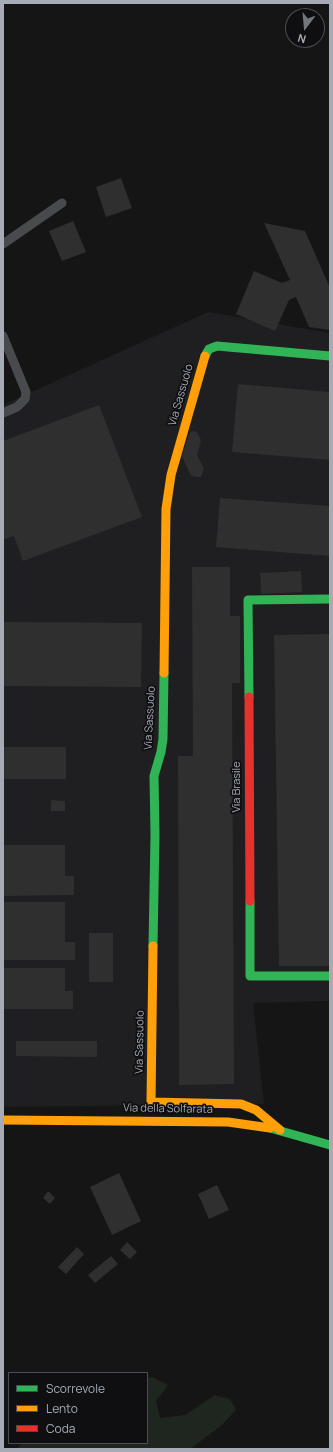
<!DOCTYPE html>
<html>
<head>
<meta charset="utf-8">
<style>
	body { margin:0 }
	#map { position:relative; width:333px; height:1452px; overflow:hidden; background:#151515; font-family:Manrope,sans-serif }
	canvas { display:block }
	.frame { position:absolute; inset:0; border:4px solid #a6abb5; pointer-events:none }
	.legend { position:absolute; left:8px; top:1372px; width:140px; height:72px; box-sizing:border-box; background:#0f0f11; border:1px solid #4b4d53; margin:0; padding:5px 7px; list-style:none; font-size:12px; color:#a6abb5 }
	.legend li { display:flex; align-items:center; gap:8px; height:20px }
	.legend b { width:20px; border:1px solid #4b4d53 }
	.north { position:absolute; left:285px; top:8px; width:40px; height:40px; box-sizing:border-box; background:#0f0f11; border:1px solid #4b4d53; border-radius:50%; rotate:196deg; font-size:11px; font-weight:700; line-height:16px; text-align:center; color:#a6abb5 }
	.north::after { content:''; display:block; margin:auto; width:14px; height:18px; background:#73767d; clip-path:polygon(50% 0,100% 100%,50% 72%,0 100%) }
</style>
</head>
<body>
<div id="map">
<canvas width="333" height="1452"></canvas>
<div class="frame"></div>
<ul class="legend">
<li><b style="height:5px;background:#30b455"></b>Scorrevole</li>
<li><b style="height:5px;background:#ff9f0a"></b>Lento</li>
<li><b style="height:5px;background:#e5322d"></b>Coda</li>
</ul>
<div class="north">N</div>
</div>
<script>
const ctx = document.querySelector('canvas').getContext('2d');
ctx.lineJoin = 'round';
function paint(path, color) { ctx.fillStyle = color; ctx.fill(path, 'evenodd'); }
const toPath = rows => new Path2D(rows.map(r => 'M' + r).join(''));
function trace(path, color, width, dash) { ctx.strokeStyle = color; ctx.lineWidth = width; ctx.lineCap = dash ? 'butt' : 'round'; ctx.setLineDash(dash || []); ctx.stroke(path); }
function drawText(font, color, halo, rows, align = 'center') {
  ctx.font = font + ' Manrope,sans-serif'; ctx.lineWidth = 3.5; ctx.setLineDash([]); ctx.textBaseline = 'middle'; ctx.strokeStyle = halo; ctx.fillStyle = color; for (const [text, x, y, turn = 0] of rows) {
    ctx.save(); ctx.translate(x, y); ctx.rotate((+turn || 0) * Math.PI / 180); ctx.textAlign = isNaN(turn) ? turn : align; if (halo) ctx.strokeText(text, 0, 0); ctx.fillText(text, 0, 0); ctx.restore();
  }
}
paint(toPath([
	[208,312,330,333,330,1001,253,1003,264,1104,3,1107,3,405]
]), '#1f1f21');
paint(toPath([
	[152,1377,168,1385,156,1401,160,1418,185,1415,215,1395,230,1399,236,1410,221,1426,190,1449,17,1449,21,1443,147,1443,147,1378]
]), '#1f251f');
paint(toPath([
	[121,178,132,208,106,217,96,187],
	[73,221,86,252,62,261,49,231],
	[264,223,305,231,330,288,330,330,309,327,296,297,289,300,275,331,236,314,254,271,282,283,290,280],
	[238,384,330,392,330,460,232,452],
	[99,405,142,517,23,561,14,536,3,540,3,441],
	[192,431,197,432,201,440,197,455,204,469,201,477,198,477,192,476,190,474,182,456,190,432],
	[220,498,330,506,330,556,216,547],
	[192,567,230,567,230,616,240,616,240,683,232,683,234,1084,179,1085,178,756,193,756],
	[301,571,302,592,261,594,260,573],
	[3,622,142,623,141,687,3,686],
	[330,634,330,966,279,966,274,635],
	[3,747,66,747,66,779,3,779],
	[51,800,65,801,65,811,51,811],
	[3,845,65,845,65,876,74,876,74,895,3,896],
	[3,902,65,902,65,942,75,942,75,960,3,960],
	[89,933,113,933,113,982,89,982],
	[3,968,65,968,65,991,73,991,73,1009,3,1009],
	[16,1041,97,1041,97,1057,16,1056],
	[119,1173,141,1221,112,1235,90,1187],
	[217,1185,229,1210,209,1219,198,1194],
	[48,1191,55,1198,50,1204,43,1198],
	[127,1242,137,1252,130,1259,120,1250],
	[77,1247,84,1254,66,1274,58,1267],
	[111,1256,118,1264,95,1283,88,1275]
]), '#2f2f30');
trace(toPath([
	[3,244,62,203],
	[3,336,26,392,25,399,17,407,3,413]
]), '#494a4e', 9);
trace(toPath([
	[205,356,209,349,217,346,330,356],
	[249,697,248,600,330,599],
	[250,901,250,976,330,976],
	[153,946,155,835,154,776,161,752,163,739,164,673],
	[270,1128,330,1145]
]), '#30b455', 9);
trace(toPath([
	[164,673,166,509,171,475,205,356],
	[153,946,151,1102,241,1104,256,1110,280,1130],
	[3,1120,228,1122,270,1128]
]), '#ff9f0a', 9);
trace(toPath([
	[249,697,250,901]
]), '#e5322d', 9);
drawText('11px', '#a6abb5', '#0f0f11', [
	["Via Sassuolo",181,395,-74],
	["Via Sassuolo",150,718,-87],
	["Via Brasile",237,787,-90],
	["Via Sassuolo",140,1042,-89],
	["Via della Solfarata",168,1109,1]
]);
</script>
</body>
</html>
